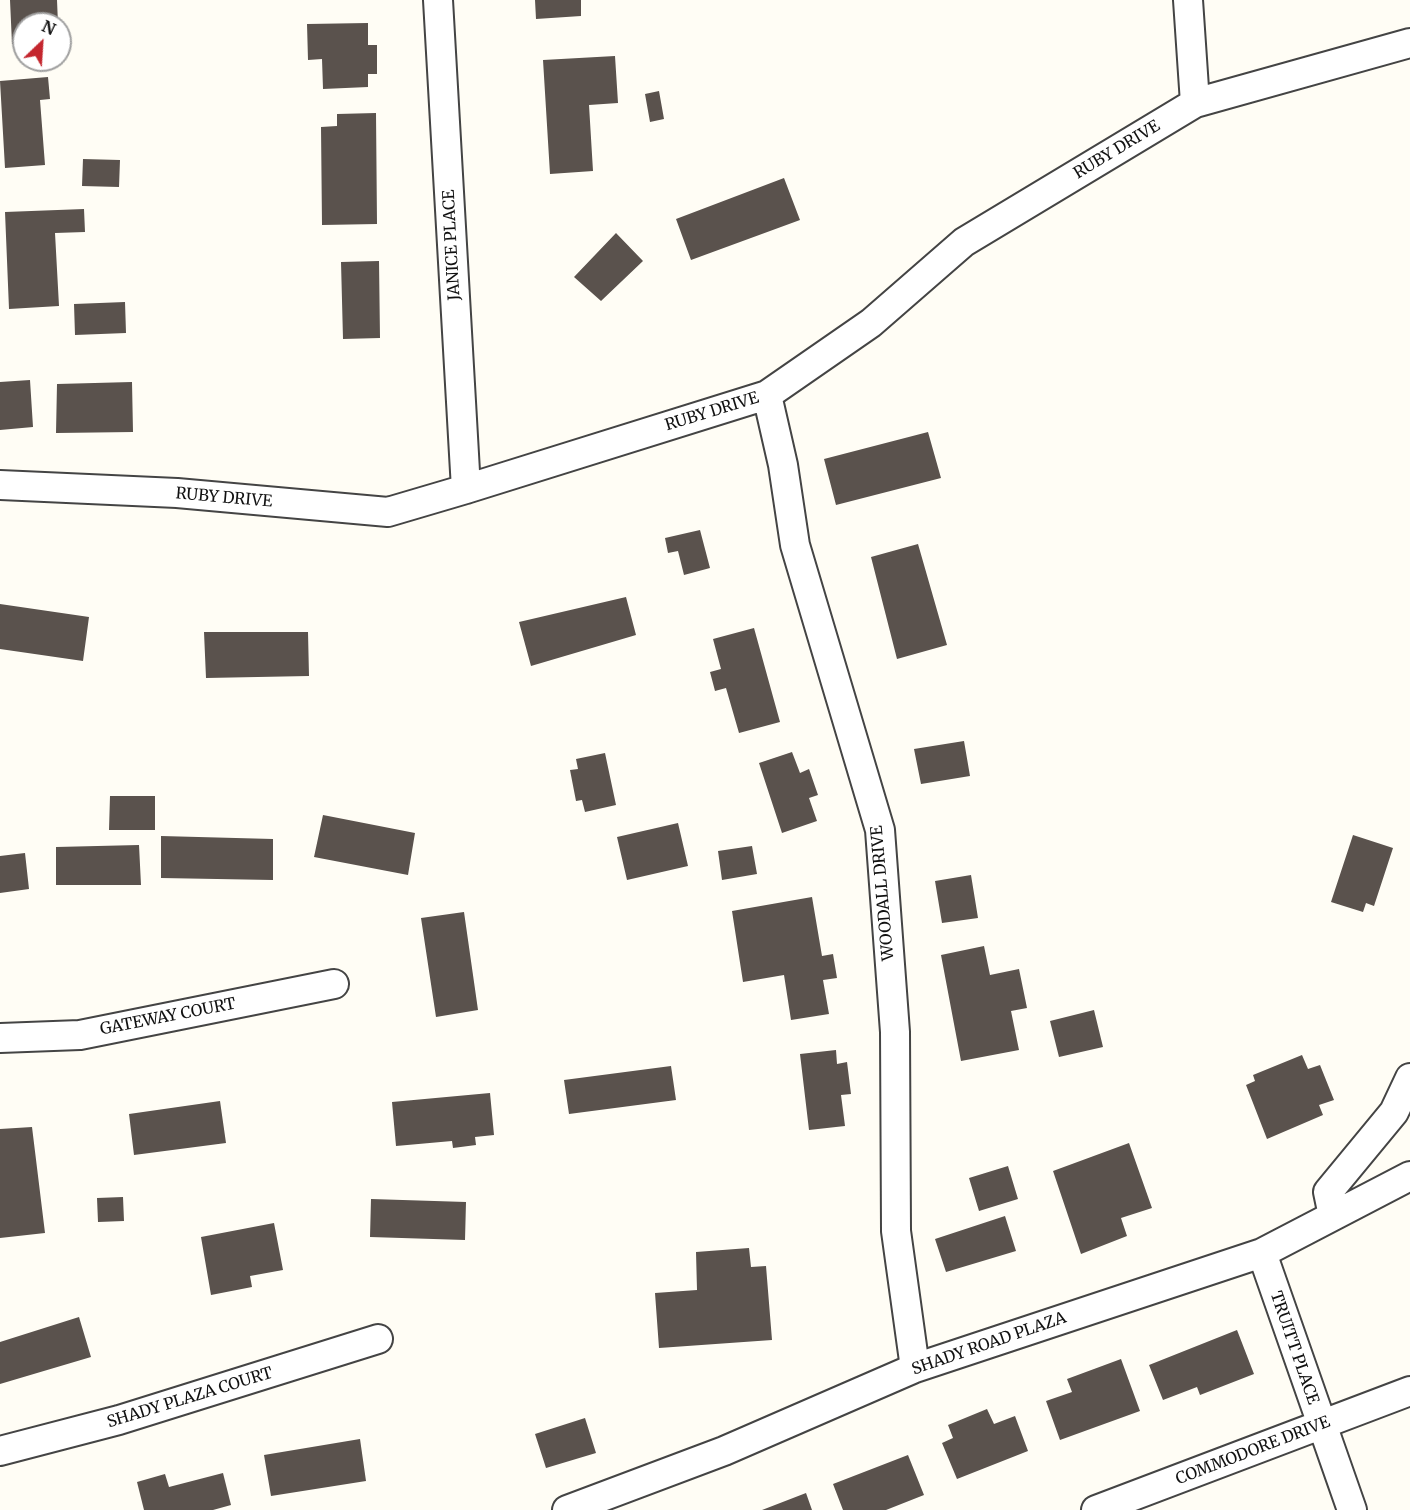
<!DOCTYPE html>
<html>
<head>
<meta charset="utf-8">
<style>
	body { margin:0 }
	#map { position:relative; width:1410px; height:1510px; overflow:hidden; background:#fffdf5; font-family:Merriweather,serif }
	canvas { display:block }
	.north { position:absolute; left:12px; top:12px; width:60px; height:60px; box-sizing:border-box; background:#fff; border:2px solid #a0a0a0; border-radius:50%; rotate:25deg; font-size:16px; font-weight:700; line-height:24px; text-align:center; color:#111 }
	.north::after { content:''; display:block; margin:auto; width:21px; height:27px; background:#c4262e; clip-path:polygon(50% 0,100% 100%,50% 72%,0 100%) }
</style>
</head>
<body>
<div id="map">
<canvas width="1410" height="1510"></canvas>
<div class="north">N</div>
</div>
<script>
const ctx = document.querySelector('canvas').getContext('2d');
ctx.lineJoin = 'round';
function paint(path, color) { ctx.fillStyle = color; ctx.fill(path, 'evenodd'); }
const toPath = rows => new Path2D(rows.map(r => 'M' + r).join(''));
function trace(path, color, width, dash) { ctx.strokeStyle = color; ctx.lineWidth = width; ctx.lineCap = dash ? 'butt' : 'round'; ctx.setLineDash(dash || []); ctx.stroke(path); }
function drawText(font, color, halo, rows, align = 'center') {
  ctx.font = font + ' Merriweather,serif'; ctx.lineWidth = 6; ctx.setLineDash([]); ctx.textBaseline = 'middle'; ctx.strokeStyle = halo; ctx.fillStyle = color; for (const [text, x, y, turn = 0] of rows) {
    ctx.save(); ctx.translate(x, y); ctx.rotate((+turn || 0) * Math.PI / 180); ctx.textAlign = isNaN(turn) ? turn : align; if (halo) ctx.strokeText(text, 0, 0); ctx.fillText(text, 0, 0); ctx.restore();
  }
}
paint(toPath([
	[10,0,57,0,58,24,24,24,24,43,12,44],
	[535,0,581,0,581,16,536,19],
	[368,23,368,45,377,45,377,74,368,74,368,87,323,89,322,59,308,60,307,24],
	[615,56,618,103,589,105,593,171,550,174,543,60],
	[48,77,50,99,40,100,45,165,5,168,0,81],
	[659,91,664,119,650,122,645,94],
	[376,113,377,224,322,225,321,127,337,126,337,114],
	[83,159,120,160,119,187,82,186],
	[784,178,800,220,691,260,676,219],
	[84,209,85,232,55,233,59,306,9,309,5,212],
	[616,233,643,261,601,301,574,277],
	[379,261,380,338,343,339,341,262],
	[125,302,126,333,75,335,74,304],
	[30,380,33,427,0,430,0,382],
	[132,382,133,432,56,433,57,384],
	[928,432,941,478,836,505,824,459],
	[700,530,710,568,684,575,678,551,668,553,665,538],
	[918,544,947,645,897,659,871,557],
	[626,597,636,635,531,666,519,622],
	[0,604,89,617,83,661,0,649],
	[754,628,780,722,739,733,726,688,715,691,710,672,721,669,713,639],
	[204,632,308,632,309,676,206,678],
	[964,741,970,776,921,784,914,749],
	[792,752,800,773,809,769,818,795,809,798,817,821,782,833,759,763],
	[605,753,616,805,585,812,582,800,576,801,570,770,578,769,576,759],
	[110,796,155,796,155,830,109,830],
	[323,815,415,833,408,875,314,857],
	[678,823,688,866,627,880,617,837],
	[1353,835,1393,848,1374,906,1366,903,1363,912,1331,902],
	[161,836,273,839,273,880,161,878],
	[139,845,141,885,56,885,56,847],
	[752,846,757,874,722,880,718,851],
	[25,853,29,889,0,893,0,856],
	[971,875,978,918,942,923,935,881],
	[812,897,822,956,833,954,837,978,823,980,829,1014,791,1020,784,975,743,982,732,911],
	[464,912,478,1010,436,1017,421,918],
	[984,946,990,975,1019,969,1027,1008,1011,1011,1019,1050,961,1061,941,955],
	[1094,1010,1103,1047,1059,1057,1050,1021],
	[836,1050,837,1064,847,1062,851,1094,841,1095,845,1126,809,1130,800,1054],
	[1302,1055,1308,1069,1320,1065,1334,1100,1319,1105,1323,1115,1267,1139,1246,1085,1255,1081,1253,1075],
	[671,1066,676,1100,569,1114,564,1080],
	[490,1093,494,1135,475,1137,476,1145,453,1148,452,1141,396,1146,392,1102],
	[220,1101,226,1143,134,1155,129,1114],
	[32,1127,45,1233,0,1238,0,1129],
	[1129,1143,1152,1208,1121,1218,1127,1236,1081,1254,1053,1171],
	[1008,1166,1018,1199,979,1211,969,1178],
	[123,1197,124,1221,98,1222,97,1198],
	[371,1199,466,1202,465,1240,370,1237],
	[1005,1216,1016,1251,946,1272,935,1239],
	[274,1223,283,1270,250,1276,252,1287,211,1295,201,1237],
	[749,1248,751,1267,766,1266,772,1340,659,1348,655,1293,697,1290,696,1252],
	[79,1317,91,1357,0,1384,0,1342],
	[1237,1330,1254,1374,1200,1395,1197,1387,1163,1400,1149,1365],
	[1121,1359,1140,1411,1060,1440,1046,1401,1072,1392,1067,1379],
	[987,1409,994,1424,1015,1416,1028,1451,957,1479,942,1443,953,1438,948,1425],
	[585,1418,596,1453,546,1468,535,1434],
	[360,1439,366,1481,271,1496,264,1455],
	[908,1455,924,1495,886,1510,843,1510,833,1484],
	[223,1473,231,1505,213,1510,144,1510,137,1482,165,1474,169,1487],
	[806,1493,812,1510,762,1510]
]), '#5a524d');
const street = toPath([
	[438,0,466,489],
	[1188,0,1195,103],
	[767,395,783,465,795,545,880,830,895,1032,896,1231,915,1368],
	[0,485,177,493,388,512,466,489,767,395,871,323,964,242,1195,103,1410,43],
	[0,1038,80,1035,334,984],
	[1333,1216,1328,1192,1394,1112,1410,1078],
	[1262,1253,1352,1510],
	[0,1451,119,1420,378,1339],
	[567,1510,724,1451,915,1368,1262,1253,1410,1176],
	[1096,1510,1410,1391]
]);
trace(street, '#444', 32);
trace(street, '#fff', 28);
drawText('16px', '#111', '#fff', [
	["RUBY DRIVE",1117,150,-31],
	["JANICE PLACE",452,245,-93],
	["RUBY DRIVE",712,412,-17],
	["RUBY DRIVE",224,498,5],
	["WOODALL DRIVE",883,893,-95],
	["GATEWAY COURT",168,1017,-11],
	["SHADY ROAD PLAZA",989,1344,-19],
	["TRUITT PLACE",1294,1348,71],
	["SHADY PLAZA COURT",190,1398,-17],
	["COMMODORE DRIVE",1253,1451,-21]
]);
</script>
</body>
</html>
